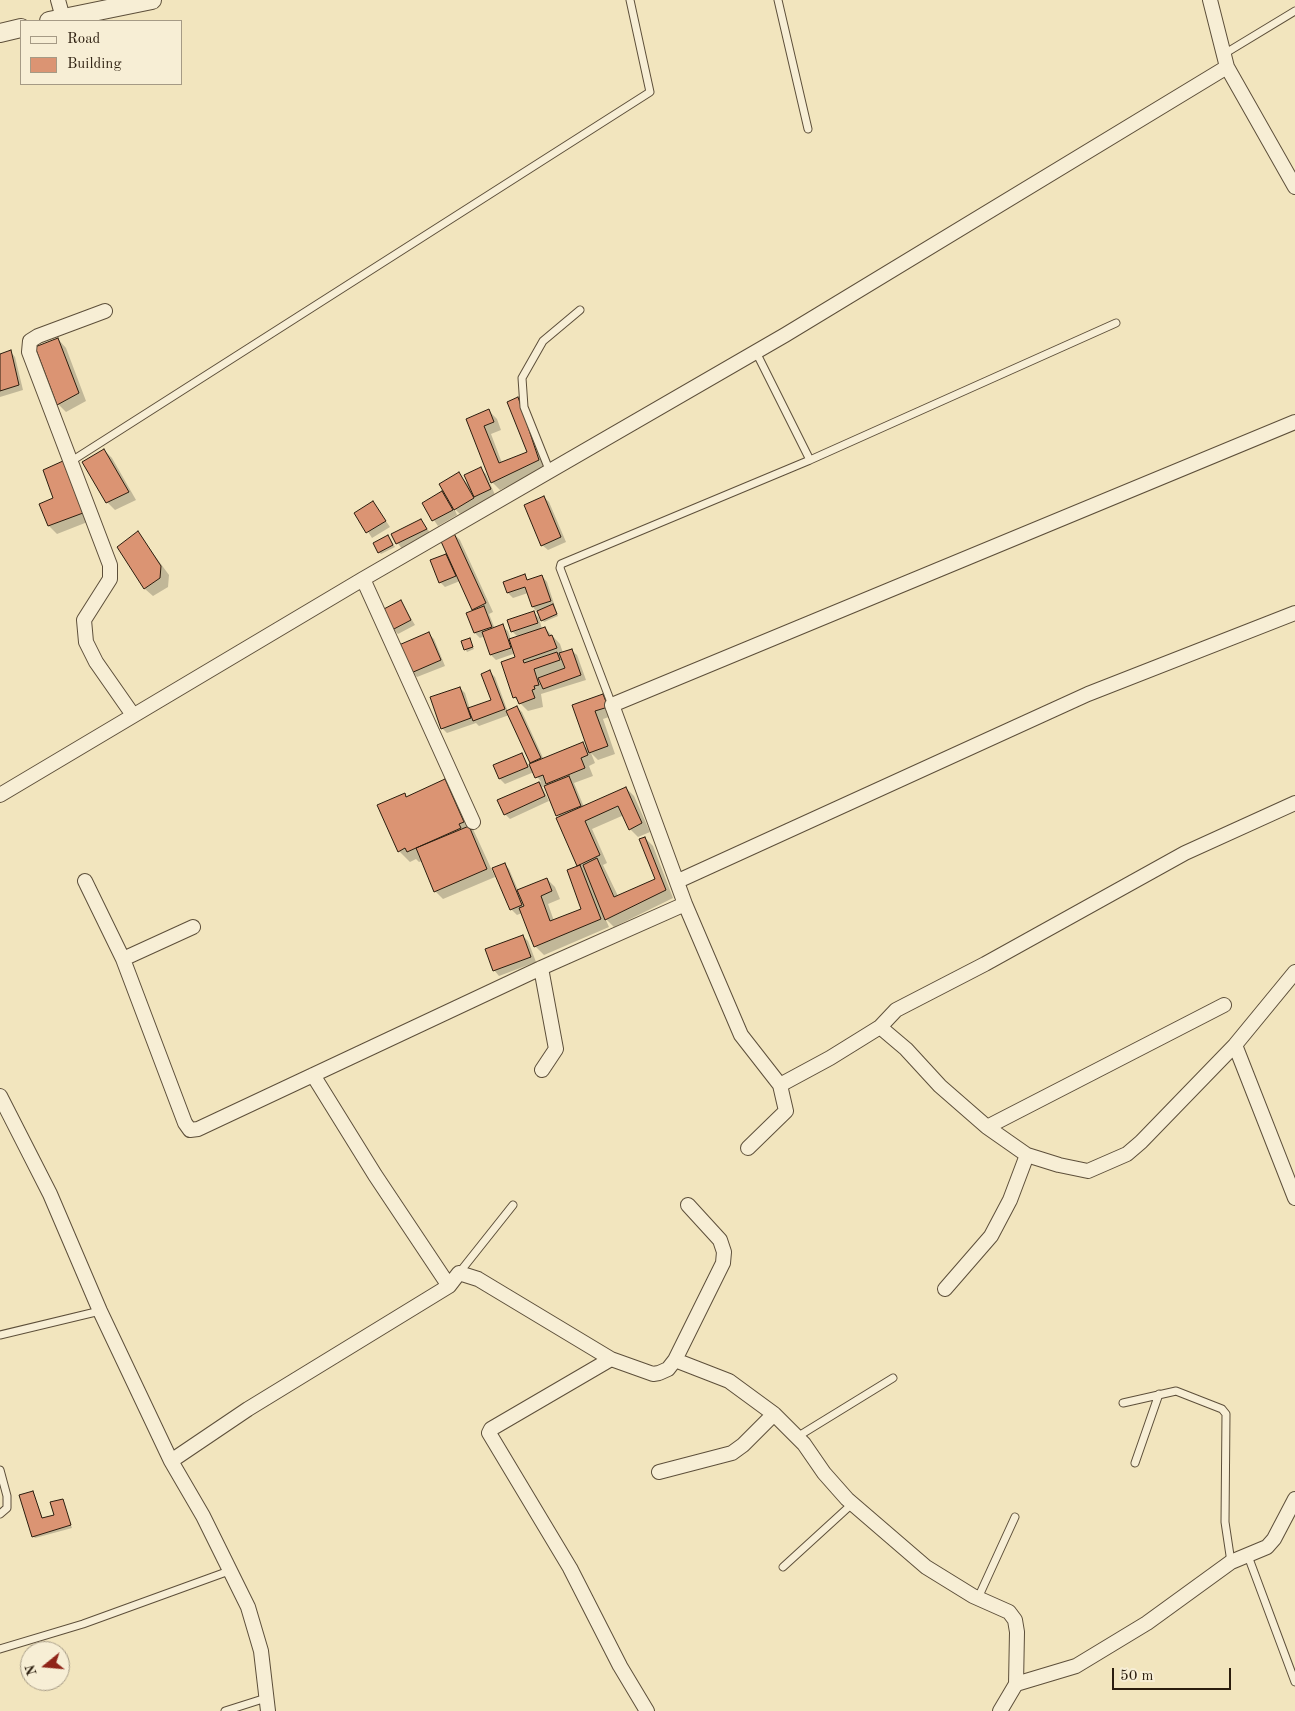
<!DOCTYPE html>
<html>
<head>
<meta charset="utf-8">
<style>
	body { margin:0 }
	#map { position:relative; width:1295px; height:1711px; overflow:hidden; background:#f2e5be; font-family:"Old Standard TT",serif }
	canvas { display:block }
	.legend { position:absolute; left:20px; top:20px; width:162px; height:65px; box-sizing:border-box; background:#f7eed5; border:1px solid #a59a85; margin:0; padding:6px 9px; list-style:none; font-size:15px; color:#2b1d0e }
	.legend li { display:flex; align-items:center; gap:10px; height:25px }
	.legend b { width:25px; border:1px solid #a59a85 }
	.north { position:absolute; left:20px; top:1641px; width:50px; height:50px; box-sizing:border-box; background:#f7eed5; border:1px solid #a59a85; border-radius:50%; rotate:253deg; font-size:14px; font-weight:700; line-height:20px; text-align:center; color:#2b1d0e }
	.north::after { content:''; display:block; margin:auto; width:18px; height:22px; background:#8f2418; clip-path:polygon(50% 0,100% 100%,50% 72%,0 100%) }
	.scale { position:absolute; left:1112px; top:1668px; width:119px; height:22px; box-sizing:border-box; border:2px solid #2b1d0e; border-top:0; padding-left:6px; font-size:15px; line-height:18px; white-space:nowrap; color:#2b1d0e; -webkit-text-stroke:4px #f7eed5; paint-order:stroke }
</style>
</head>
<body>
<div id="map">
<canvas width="1295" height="1711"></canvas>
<ul class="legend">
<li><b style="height:6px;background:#f7eed5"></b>Road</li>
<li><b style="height:14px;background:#db9473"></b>Building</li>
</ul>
<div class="north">N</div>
<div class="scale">50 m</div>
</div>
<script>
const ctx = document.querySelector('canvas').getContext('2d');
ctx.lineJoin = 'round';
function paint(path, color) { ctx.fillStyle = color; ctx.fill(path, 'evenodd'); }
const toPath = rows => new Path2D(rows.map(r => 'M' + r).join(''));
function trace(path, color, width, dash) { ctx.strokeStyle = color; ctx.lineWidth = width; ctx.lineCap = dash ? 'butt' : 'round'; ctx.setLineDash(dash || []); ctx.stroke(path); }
paint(toPath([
	[58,339,66,348,86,401,66,412,58,404],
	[10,351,15,357,23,390,0,397,0,356],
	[518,398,526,406,547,468,500,490,492,482,467,419,489,411,497,419,501,430,491,434,502,463,529,453],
	[104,450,112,458,136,500,115,510,107,502],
	[63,462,71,471,90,521,57,534,49,526],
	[481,469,486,474,495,495,460,514,454,508,457,515,438,526,423,504,445,491,458,474,469,485],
	[544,497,549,502,566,542,548,550,542,545],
	[373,502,390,527,372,538,356,513],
	[421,520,431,534,402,549,392,535],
	[452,532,460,540,493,612,489,614,495,629,502,626,508,631,511,640,518,637,512,631,534,613,539,618,542,629,545,628,560,644,563,653,571,650,577,655,586,680,541,694,543,707,528,711,514,697,516,653,496,660,491,655,485,636,480,638,475,633,468,614,475,611,460,581,445,587,440,582,446,555,450,559],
	[138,533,169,575,168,587,153,596,145,589,119,547],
	[388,536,395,547,381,554,379,552],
	[524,576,529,581,542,576,547,582,558,616,544,622,533,607,528,593,513,598,508,593],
	[401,602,415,625,398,634,393,629],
	[429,634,434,639,445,666,417,677,412,672],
	[469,639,474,649,467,652,462,642],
	[490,672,495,677,508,712,517,707,522,712,544,760,582,744,590,751,573,706,602,695,611,703,615,715,603,719,615,754,598,760,591,753,595,763,589,766,593,776,574,783,584,807,626,788,634,796,650,832,638,837,630,829,624,815,592,829,607,863,603,865,618,896,657,880,645,838,653,846,673,898,614,927,605,918,609,927,544,955,536,947,522,913,517,915,512,910,494,869,504,864,509,869,518,890,547,879,555,887,560,899,548,904,554,921,583,909,580,867,560,817,551,800,510,819,505,814,499,801,541,782,534,772,505,784,500,779,522,754,529,766,533,764,509,715,479,726,476,723,447,733,442,728,460,688,465,693,470,709,492,700],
	[545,785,551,800,549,801,542,787],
	[445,781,456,792,495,877,443,899,435,891,422,861,419,862,416,859,410,862,399,851,404,795,407,798],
	[523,936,528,941,536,962,499,976,494,970],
	[33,1492,43,1519,55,1516,62,1500,72,1528,35,1538,33,1536]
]), '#0003');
const building = toPath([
	[58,338,79,393,57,405,35,347,58,338],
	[11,350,19,385,0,391,0,354,11,350],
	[518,397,539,460,491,483,466,419,489,409,494,422,484,426,499,463,527,452,507,402,518,397],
	[104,449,129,492,106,503,82,462,104,449],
	[63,461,83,513,48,526,39,504,53,498,43,470,63,461],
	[481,467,491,489,474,497,464,475,481,467],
	[459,472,474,498,454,510,439,484,459,472],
	[442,491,453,510,432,521,422,503,442,491],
	[544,496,561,537,541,546,524,505,544,496],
	[373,501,386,521,366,533,354,513,373,501],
	[421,519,427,529,396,544,391,534,421,519],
	[138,531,161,566,160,578,144,589,117,547,138,531],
	[453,531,486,603,472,610,439,537,453,531],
	[388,535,393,545,378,553,373,543,388,535],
	[446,554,456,576,439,583,430,560,446,554],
	[525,574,527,580,542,575,551,601,532,607,525,587,507,593,503,582,525,574],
	[401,600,411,620,392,630,382,610,401,600],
	[553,604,557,614,541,621,537,611,553,604],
	[484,606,492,627,474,633,466,613,484,606],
	[534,611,538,623,511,632,507,620,534,611],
	[503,624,511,648,490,655,482,632,503,624],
	[545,627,549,636,552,635,557,648,523,660,524,663,557,652,560,660,534,669,539,685,534,686,535,689,532,690,535,698,519,704,516,697,513,698,501,662,515,657,509,639,545,627],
	[429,632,441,660,411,673,399,645,429,632],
	[470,638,473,647,464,650,461,641,470,638],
	[572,649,581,675,543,689,538,678,565,668,559,653,572,649],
	[490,670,505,709,473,721,468,708,491,700,481,674,490,670],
	[460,687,471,718,441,729,430,697,460,687],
	[603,694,608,707,595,711,608,746,589,753,572,705,603,694],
	[517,706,541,758,530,763,506,711,517,706],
	[583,742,588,755,581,758,585,768,546,784,543,775,535,778,529,764,583,742],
	[522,753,528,767,499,779,493,765,522,753],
	[569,776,581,806,556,816,544,786,569,776],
	[445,779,464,822,459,824,461,828,407,852,405,848,398,852,377,805,405,793,406,797,445,779],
	[539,782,545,796,504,815,497,800,539,782],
	[626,787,642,823,629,830,618,806,585,821,600,855,577,866,556,818,626,787],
	[469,826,487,869,434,892,416,848,469,826],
	[645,837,666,890,605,920,583,865,597,858,614,897,655,879,639,839,645,837],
	[505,863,522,905,510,910,492,868,505,863],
	[580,865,601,919,534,947,519,908,524,906,517,890,547,878,552,891,541,896,550,921,581,909,567,870,580,865],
	[523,935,531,957,493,971,485,949,523,935],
	[33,1491,42,1518,54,1515,50,1502,63,1499,71,1525,32,1537,19,1495,33,1491]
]);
paint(building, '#db9473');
trace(building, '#2b1d0e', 1);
const service = toPath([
	[778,0,808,129],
	[1224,54,1295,11],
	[756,352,810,460],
	[70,462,650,92,630,0],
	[550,472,524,407,522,378,543,341,580,310],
	[612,705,560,568,561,564,810,460,1116,323],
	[459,1273,513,1205],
	[0,1335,100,1311],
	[1123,1403,1176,1391,1222,1409,1226,1414,1225,1522,1231,1562],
	[797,1437,893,1378],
	[1135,1463,1159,1394],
	[0,1470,7,1496,7,1508,0,1514],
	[1248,1556,1295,1682],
	[783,1567,852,1504],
	[978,1598,1015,1517],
	[0,1649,83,1624,229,1571],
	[225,1711,266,1698]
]);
const minor = toPath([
	[58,0,63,18],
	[1210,0,1227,67],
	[105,311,38,336,30,341,29,352,110,565,110,579,84,620,86,642,96,662,133,715],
	[363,579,473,822],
	[0,795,363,579,785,335,1227,67,1295,187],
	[85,881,123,959,185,1123,190,1130,198,1129,541,968,685,904,741,1035,780,1085],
	[678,881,1088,694,1295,613],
	[685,904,612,705,1295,422],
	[123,959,193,927],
	[541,968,556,1049,542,1070],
	[880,1027,896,1010,985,964,1185,853,1295,803],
	[1235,1045,1295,1198],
	[313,1075,375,1175,449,1286],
	[0,1096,50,1194,100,1311,171,1461,248,1409,449,1286,459,1273,478,1279,611,1359,653,1374,659,1373,668,1369,675,1360,723,1263,724,1252,720,1240,688,1205],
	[987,1127,1224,1005],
	[748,1148,786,1111,780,1085,830,1058,880,1027,906,1049,940,1086,987,1127,1027,1155,1059,1165,1088,1171,1127,1154,1141,1142,1235,1045,1295,972],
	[945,1289,991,1236,1010,1200,1027,1155],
	[611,1359,491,1429,489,1433,570,1568,620,1666,647,1711],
	[675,1360,729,1381,774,1414,804,1444,824,1473,847,1499,926,1567,973,1596,1009,1612,1015,1620,1017,1632,1016,1684,1000,1711],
	[171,1461,203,1516,248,1607,261,1651,268,1711],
	[659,1472,732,1453,743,1445,774,1414],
	[1016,1684,1076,1666,1147,1623,1231,1562,1267,1547,1274,1539,1295,1499]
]);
const tertiary = toPath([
	[49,21,152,0],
	[0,33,21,28]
]);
trace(service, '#5d4f3a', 9);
trace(minor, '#5d4f3a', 16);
trace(tertiary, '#5d4f3a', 20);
trace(service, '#f7eed5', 7);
trace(minor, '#f7eed5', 14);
trace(tertiary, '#f7eed5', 18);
</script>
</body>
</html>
